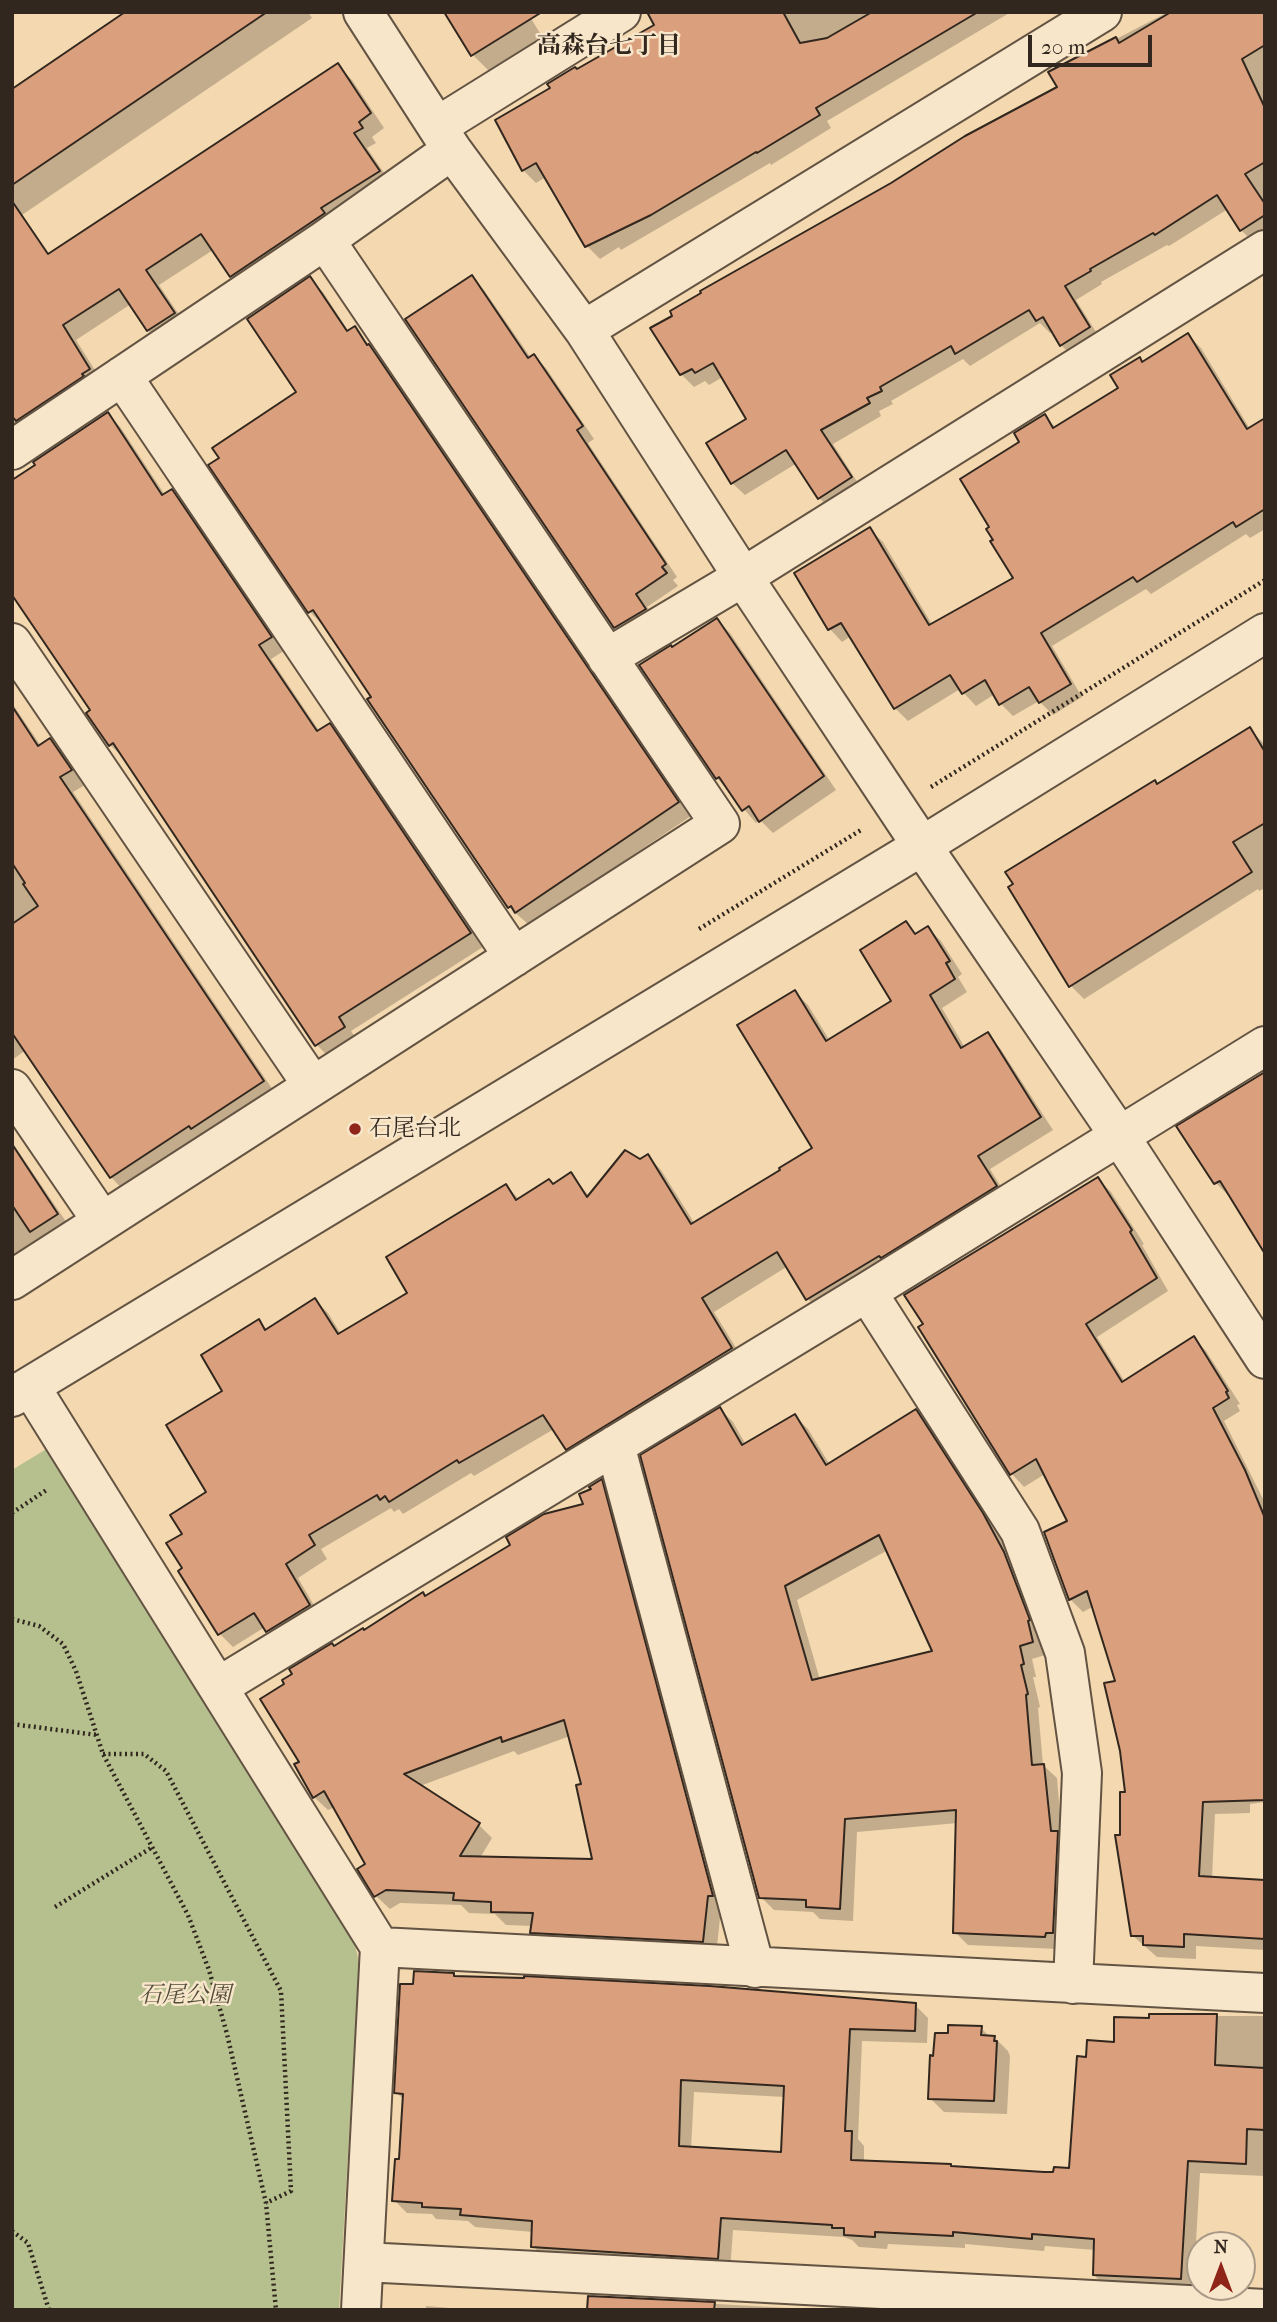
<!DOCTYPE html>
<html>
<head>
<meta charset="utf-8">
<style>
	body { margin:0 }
	#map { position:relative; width:1277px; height:2322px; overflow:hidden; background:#f4d8af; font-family:"IM FELL French Canon",serif }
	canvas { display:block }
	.frame { position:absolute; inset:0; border:14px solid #31271e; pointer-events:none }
	.north { position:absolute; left:1186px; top:2231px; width:70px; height:70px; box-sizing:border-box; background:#f8e6cb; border:2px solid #a89a86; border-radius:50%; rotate:0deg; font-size:19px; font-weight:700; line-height:28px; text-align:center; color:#31271e }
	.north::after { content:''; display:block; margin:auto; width:24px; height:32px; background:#8f2418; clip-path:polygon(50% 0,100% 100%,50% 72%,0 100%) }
	.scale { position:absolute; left:1028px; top:35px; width:124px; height:32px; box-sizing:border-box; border:4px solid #31271e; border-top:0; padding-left:9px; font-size:21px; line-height:24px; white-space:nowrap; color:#31271e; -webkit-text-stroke:5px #f8e6cb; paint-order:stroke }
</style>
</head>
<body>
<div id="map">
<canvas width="1277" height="2322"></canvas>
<div class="frame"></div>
<div class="north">N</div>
<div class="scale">20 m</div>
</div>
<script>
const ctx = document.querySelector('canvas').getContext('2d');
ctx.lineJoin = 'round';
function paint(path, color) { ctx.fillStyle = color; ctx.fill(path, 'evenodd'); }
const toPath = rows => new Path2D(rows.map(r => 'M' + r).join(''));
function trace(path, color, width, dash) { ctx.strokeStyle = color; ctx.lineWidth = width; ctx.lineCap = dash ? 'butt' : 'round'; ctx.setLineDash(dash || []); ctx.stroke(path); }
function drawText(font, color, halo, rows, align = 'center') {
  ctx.font = font + ' "IM FELL French Canon","Noto Serif JP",serif'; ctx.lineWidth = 5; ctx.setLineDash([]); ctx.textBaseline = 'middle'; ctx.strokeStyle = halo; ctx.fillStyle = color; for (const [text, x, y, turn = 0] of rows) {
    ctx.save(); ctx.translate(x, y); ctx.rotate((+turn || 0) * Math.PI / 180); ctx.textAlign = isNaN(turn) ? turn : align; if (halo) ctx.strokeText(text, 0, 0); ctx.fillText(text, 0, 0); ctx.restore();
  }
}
paint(toPath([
	[48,1448,354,1941,359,1962,339,2310,12,2310,12,1470]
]), '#b6c08f');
paint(toPath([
	[128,12,308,12,312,18,19,217,12,211,12,91],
	[527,12,546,43,493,75,473,55],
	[679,12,1011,12,827,121,831,128,771,165,770,163,621,250,619,247,600,259,587,246,546,177,536,183,523,170,552,88,577,71],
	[1168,12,1265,12,1265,246,1254,243,1241,230,1228,209,1169,246,1167,245,1101,282,1102,284,1076,300,1101,340,1074,358,1061,345,1053,331,1050,333,1040,323,970,366,963,359,891,401,893,404,879,411,881,416,833,444,863,491,832,510,819,498,797,463,745,495,732,483,748,419,723,377,709,385,705,381,694,387,681,374,1059,88,1051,73],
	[338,65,352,80,384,128,372,137,376,143,367,148,393,186,246,291,231,276,213,250,159,285,188,328,162,344,148,330,131,304,76,340,103,383,25,439,13,426,12,298],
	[472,278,484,290,531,358,534,356,546,368,594,439,588,443,677,577,673,580,678,586,647,607,657,622,628,640,615,627,407,319],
	[310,279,323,292,349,332,354,328,381,359,691,816,529,925,509,907,325,624,323,625,310,612,211,465,299,392],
	[1188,335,1201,348,1250,429,1265,420,1265,529,1250,538,1246,534,1151,594,1146,589,1052,646,1082,697,1053,715,1039,701,1013,716,1001,704,995,694,976,706,960,689,908,721,895,708,851,636,842,642,830,629,870,530,883,542,933,626,1016,579,1022,443,1044,416,1056,428,1120,388,1143,363],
	[108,414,121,428,165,495,172,491,185,505,284,651,271,659,320,732,330,725,343,739,483,947,351,1031,357,1040,330,1058,317,1045,124,758,110,745,92,711],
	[717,620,730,633,836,790,773,833,760,820,756,823,717,778,672,649],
	[12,703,41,746,50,740,64,755,85,785,73,792,277,1096,125,1192,111,1177,26,1050,12,1060],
	[1250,729,1265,745,1265,888,1259,891,1258,889,1084,999,1071,986,1011,887,1158,785],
	[906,923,917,935,928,928,941,941,962,974,958,977,967,992,942,1008,965,1048,987,1035,1000,1048,1053,1130,990,1169,1009,1200,821,1312,808,1299,788,1266,714,1312,744,1361,580,1462,567,1449,554,1429,474,1476,471,1473,403,1514,399,1509,394,1512,391,1508,321,1549,327,1559,298,1578,322,1619,281,1644,265,1627,233,1647,220,1634,185,1569,184,1534,209,1493,225,1391,258,1321,267,1330,315,1300,328,1313,341,1334,410,1294,506,1186,520,1200,553,1186,571,1174,589,1196,648,1156,661,1170,695,1224,814,1148,795,992,808,1005,830,1041,894,1001],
	[1265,1077,1231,1195,1229,1196,1216,1183],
	[12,1142,71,1229,12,1257],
	[1098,1179,1111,1192,1144,1244,1142,1245,1168,1291,1097,1337,1125,1382,1194,1338,1206,1351,1240,1404,1237,1405,1240,1411,1224,1421,1265,1503,1265,1802,1250,1804,1250,1813,1215,1814,1212,1878,1265,1881,1265,1950,1196,1946,1196,1959,1157,1957,1132,1935,1122,1837,1127,1794,1117,1682,1094,1606,1083,1612,1070,1599,1069,1522,1045,1474,1024,1487,1012,1474,920,1327],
	[720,1409,733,1422,746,1445,795,1416,808,1429,830,1465,915,1411,928,1424,995,1528,1017,1566,1045,1655,1032,1659,1036,1677,1033,1677,1040,1707,1038,1708,1043,1765,1057,1778,1062,1838,1058,1949,968,1945,955,1932,958,1823,857,1832,853,1921,820,1919,813,1912,774,1910,761,1897],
	[888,1550,934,1652,820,1680,797,1600],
	[601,1481,615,1495,721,1909,716,1955,546,1946,532,1932,533,1926,506,1925,495,1914,469,1913,461,1905,400,1903,390,1909,376,1896,367,1864,335,1807,328,1810,314,1797,301,1762,287,1685,335,1648,585,1505,593,1490],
	[570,1736,583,1785,594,1860,480,1858,492,1838,479,1825,420,1786,514,1751,518,1755],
	[456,1978,915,2005,928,2018,927,2043,862,2041,858,2139,864,2146,864,2162,1044,2174,1071,2170,1087,2059,1115,2044,1151,2020,1151,2016,1265,2016,1265,2176,1200,2173,1195,2259,1200,2264,1199,2295,1107,2288,1094,2275,1095,2250,1045,2246,1044,2251,965,2244,965,2248,888,2244,887,2249,859,2247,852,2240,844,2237,733,2230,730,2271,545,2259,533,2246,533,2232,475,2227,468,2221,436,2219,432,2214,407,2213,394,2200,401,2161,404,2100,396,2092,415,1985],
	[694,2092,785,2097,782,2153,691,2149],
	[981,2028,990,2037,994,2037,1008,2051,1010,2056,1007,2114,944,2112,930,2098],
	[589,2297,826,2310,589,2310],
	[426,2306,474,2310,426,2310]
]), '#0003');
const building = toPath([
	[125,12,267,12,12,185,12,89,125,12],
	[444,12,542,12,471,56,444,12],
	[647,12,783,12,800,43,827,38,872,12,978,12,816,108,820,115,757,153,756,152,651,215,585,247,536,163,522,171,495,120,550,88,547,84,575,67,577,69,654,25,647,12],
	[1171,12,1265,12,1265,45,1242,59,1265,108,1265,162,1245,174,1265,204,1265,215,1240,231,1217,195,1155,235,1153,233,1090,269,1091,271,1065,286,1090,327,1060,346,1043,317,1036,321,1029,310,955,354,951,346,880,387,882,391,867,398,870,403,821,430,852,477,818,499,786,450,731,484,706,443,746,419,713,363,695,373,692,369,680,375,650,328,672,316,670,311,701,293,700,291,891,183,965,136,1057,87,1048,72,1116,37,1119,43,1171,12],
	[338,63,371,113,359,122,363,128,354,133,380,171,321,208,325,213,230,277,201,234,146,270,175,313,147,331,119,289,63,325,90,369,82,374,84,376,16,421,12,416,12,201,48,254,338,63],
	[472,275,528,358,534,354,583,426,577,430,666,564,662,567,667,573,636,594,646,609,614,628,405,319,472,275],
	[310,276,347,331,355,326,367,345,369,344,679,802,515,913,511,906,508,908,367,699,371,697,313,610,308,613,208,465,219,458,212,448,296,392,247,319,310,276],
	[1188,333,1247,429,1265,418,1265,509,1236,527,1233,522,1137,582,1133,577,1041,633,1071,684,1039,703,1029,687,999,705,985,680,962,694,950,675,894,709,841,623,828,630,794,573,870,527,929,625,1013,578,990,541,993,540,986,529,989,527,960,479,1019,442,1014,433,1045,414,1053,428,1118,388,1110,375,1140,357,1142,362,1188,333],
	[108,412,162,495,172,489,272,637,259,645,317,731,330,723,471,933,339,1017,345,1027,315,1046,113,743,109,746,86,713,90,710,12,595,12,480,35,465,33,462,108,412],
	[717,618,824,776,759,822,749,806,742,811,719,777,716,779,639,665,671,645,672,647,717,618],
	[12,706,38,746,50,738,72,770,60,777,264,1081,191,1129,189,1126,110,1178,12,1033,12,924,38,906,23,884,25,883,12,863,12,706],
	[1250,727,1265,752,1265,823,1233,842,1252,872,1069,987,1008,887,1013,884,1005,872,1155,780,1157,784,1250,727],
	[906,921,915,934,928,926,950,961,946,963,955,979,930,995,961,1048,988,1032,1041,1117,978,1156,997,1186,881,1258,879,1256,806,1300,777,1252,702,1298,732,1348,566,1450,543,1415,459,1463,457,1460,389,1502,385,1496,380,1500,377,1495,309,1535,315,1545,286,1564,310,1605,266,1632,254,1613,218,1635,178,1571,182,1568,166,1543,182,1534,170,1515,206,1492,166,1425,222,1391,201,1355,259,1319,265,1330,315,1298,338,1334,407,1293,386,1257,506,1184,516,1200,549,1179,553,1184,571,1172,587,1197,625,1150,640,1159,648,1154,691,1224,780,1170,779,1168,812,1148,737,1025,795,990,826,1041,891,1001,860,950,906,921],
	[1265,1072,1265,1254,1220,1181,1214,1184,1176,1126,1265,1072],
	[12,1144,58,1214,30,1232,12,1205,12,1144],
	[1098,1177,1132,1230,1130,1232,1157,1278,1086,1324,1122,1382,1194,1336,1228,1391,1226,1392,1229,1398,1213,1408,1245,1470,1265,1518,1265,1800,1203,1802,1199,1876,1265,1880,1265,1939,1184,1934,1184,1947,1143,1945,1143,1936,1131,1936,1115,1835,1120,1835,1120,1792,1125,1792,1120,1751,1104,1683,1115,1681,1087,1591,1069,1600,1044,1532,1067,1521,1036,1459,1010,1475,918,1327,923,1324,904,1295,1098,1177],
	[720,1407,742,1445,795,1414,826,1465,916,1409,983,1513,1004,1552,1030,1620,1028,1621,1033,1642,1020,1646,1024,1664,1021,1665,1028,1694,1026,1695,1032,1765,1044,1764,1051,1831,1058,1831,1053,1933,1046,1933,1045,1937,953,1933,956,1810,845,1819,840,1909,806,1907,806,1900,759,1898,640,1455,720,1407],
	[879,1535,932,1651,812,1680,785,1586,879,1535],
	[602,1479,713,1896,708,1896,703,1942,530,1933,533,1913,491,1912,491,1902,453,1900,454,1893,386,1890,374,1897,357,1869,365,1864,324,1791,313,1798,294,1764,299,1762,260,1699,284,1684,282,1680,292,1674,289,1669,332,1643,334,1646,363,1628,364,1630,423,1592,425,1596,510,1545,506,1537,544,1514,583,1504,579,1494,591,1489,589,1487,602,1479],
	[564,1720,581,1784,576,1785,592,1859,460,1856,480,1823,404,1774,501,1737,502,1742,564,1720],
	[414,1971,454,1973,454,1976,524,1978,524,1976,710,1986,916,2003,915,2031,850,2029,845,2131,852,2131,851,2160,951,2164,951,2166,1044,2172,1053,2172,1054,2167,1069,2168,1077,2056,1086,2057,1087,2040,1114,2042,1114,2017,1149,2018,1149,2014,1217,2014,1215,2065,1265,2068,1265,2130,1247,2129,1246,2164,1188,2161,1181,2279,1093,2275,1094,2239,1032,2234,1032,2239,953,2232,953,2236,875,2232,875,2237,844,2235,844,2228,832,2228,832,2225,721,2218,718,2259,531,2247,532,2221,460,2215,461,2209,422,2207,422,2203,392,2201,395,2159,399,2159,403,2094,394,2093,400,1984,413,1984,414,1971],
	[681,2080,784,2086,781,2152,679,2146,681,2080],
	[948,2025,982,2026,981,2035,995,2036,994,2041,997,2041,994,2101,928,2099,930,2055,933,2056,935,2033,948,2033,948,2025],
	[588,2296,715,2302,714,2310,587,2310,588,2296]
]);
paint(building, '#da9f7c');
trace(building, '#31271e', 2);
const minor = toPath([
	[363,12,452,150,584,330,743,577,922,846,1119,1135,1265,1359],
	[438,126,621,12],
	[325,240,452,150],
	[584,330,1102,12],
	[122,376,514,957],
	[12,450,325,240,720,824,12,1280],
	[12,643,313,1086],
	[607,658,743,577,1265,250],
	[12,1089,102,1221],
	[867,1292,1020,1531,1065,1653,1082,1773,1073,1984],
	[30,1386,380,1947,361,2310],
	[12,1397,922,846,1265,633],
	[615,1445,755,1968],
	[218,1687,867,1292,1265,1046],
	[380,1947,1265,1993],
	[364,2262,1265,2309]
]);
trace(minor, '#625342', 42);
trace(toPath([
	[931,787,1265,580],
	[699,929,861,830],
	[12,1513,48,1489],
	[12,1619,39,1626,63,1644,76,1671,103,1754,188,1915,209,1970,227,2034,266,2203,276,2310],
	[12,1724,97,1735],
	[103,1754,144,1754,166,1771,281,1991,291,2191,266,2203],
	[55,1907,151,1848],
	[12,2231,28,2243,49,2310]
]), '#31271e', 4.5, [2, 3.5]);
trace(minor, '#f8e6cb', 38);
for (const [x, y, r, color] of [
	[355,1129,7,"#8f2418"]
]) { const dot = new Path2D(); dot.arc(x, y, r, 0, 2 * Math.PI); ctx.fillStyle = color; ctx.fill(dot); trace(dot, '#f8e6cb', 2.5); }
drawText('23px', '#31271e', '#f8e6cb', [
	["石尾台北",369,1129]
], 'left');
drawText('italic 23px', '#524d3a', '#f8e6cb', [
	["石尾公園",185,1996]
]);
drawText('bold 24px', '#31271e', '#f8e6cb', [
	["高森台七丁目",609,47]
]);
</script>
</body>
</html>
